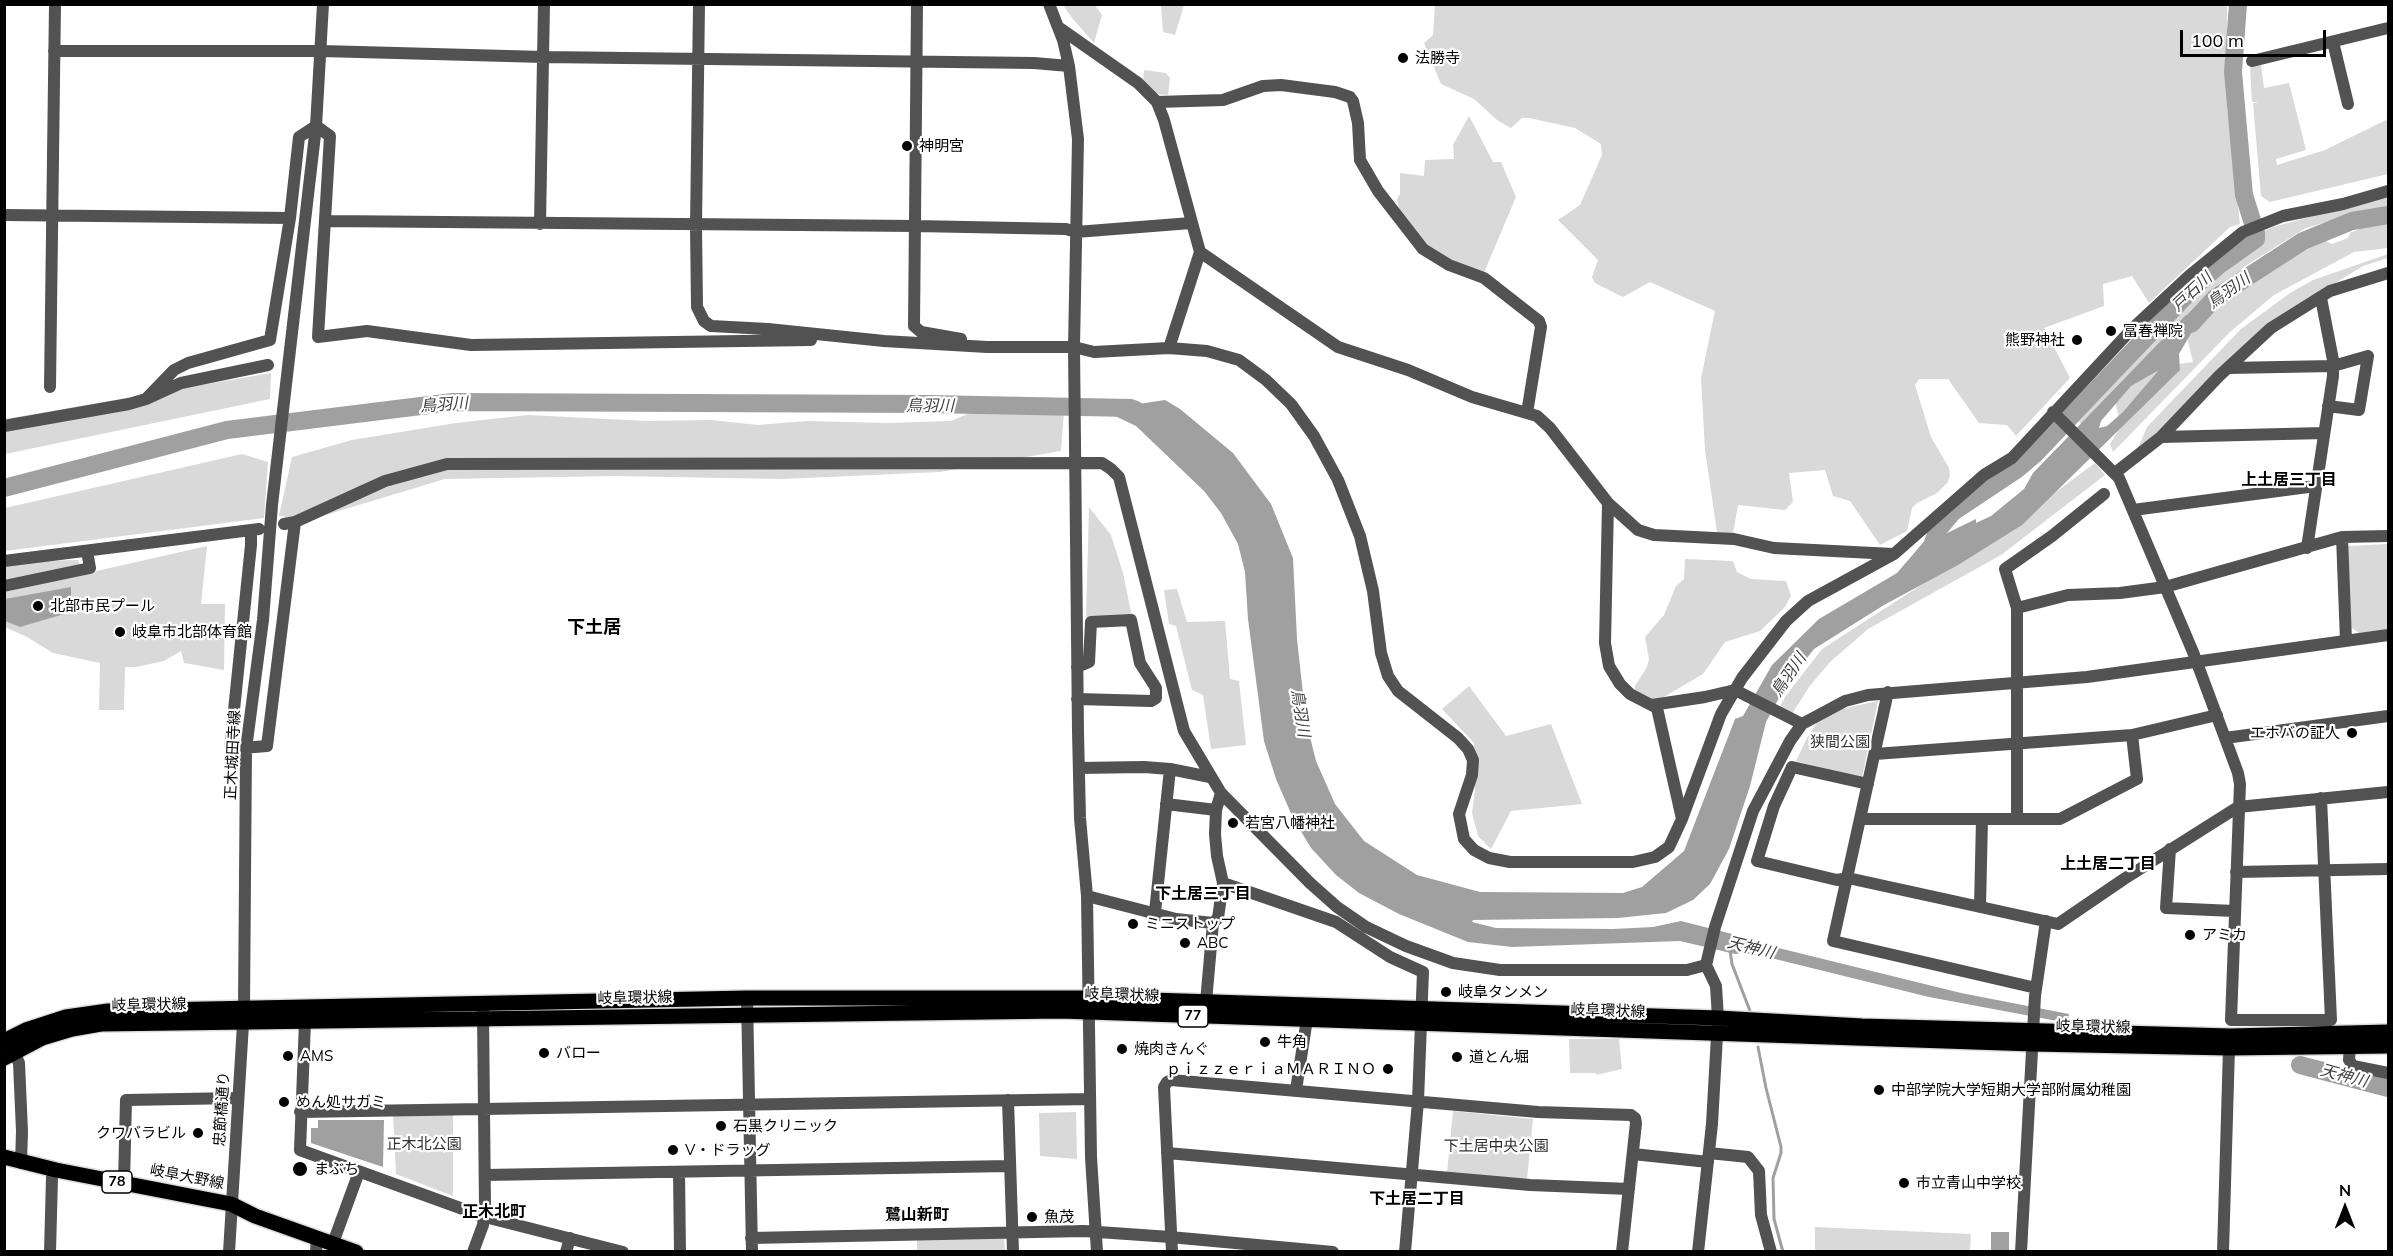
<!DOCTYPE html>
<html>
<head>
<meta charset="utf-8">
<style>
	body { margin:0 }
	#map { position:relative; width:2393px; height:1256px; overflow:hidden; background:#fff; font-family:Mulish,sans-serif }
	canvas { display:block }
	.frame { position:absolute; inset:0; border:6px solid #000; pointer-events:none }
	.north { position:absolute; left:2315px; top:1178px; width:60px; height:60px; -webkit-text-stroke:4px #fff; paint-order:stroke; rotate:0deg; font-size:16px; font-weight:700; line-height:24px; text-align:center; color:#000 }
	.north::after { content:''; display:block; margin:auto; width:21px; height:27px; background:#000; clip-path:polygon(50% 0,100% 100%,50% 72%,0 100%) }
	.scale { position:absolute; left:2180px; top:30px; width:146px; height:27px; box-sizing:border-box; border:3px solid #000; border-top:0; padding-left:8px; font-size:18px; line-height:21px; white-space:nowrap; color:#000; -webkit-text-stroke:4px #fff; paint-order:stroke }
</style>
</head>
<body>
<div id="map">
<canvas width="2393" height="1256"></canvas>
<div class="frame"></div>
<div class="north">N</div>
<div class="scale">100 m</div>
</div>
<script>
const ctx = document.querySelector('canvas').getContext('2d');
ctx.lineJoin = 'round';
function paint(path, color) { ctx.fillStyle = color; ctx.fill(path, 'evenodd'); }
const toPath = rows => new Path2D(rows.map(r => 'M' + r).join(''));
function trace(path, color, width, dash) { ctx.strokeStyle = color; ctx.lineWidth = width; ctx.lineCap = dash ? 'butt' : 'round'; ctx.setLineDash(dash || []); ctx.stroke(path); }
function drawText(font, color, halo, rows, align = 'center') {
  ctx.font = font + ' Mulish,"Noto Sans JP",sans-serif'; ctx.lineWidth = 4.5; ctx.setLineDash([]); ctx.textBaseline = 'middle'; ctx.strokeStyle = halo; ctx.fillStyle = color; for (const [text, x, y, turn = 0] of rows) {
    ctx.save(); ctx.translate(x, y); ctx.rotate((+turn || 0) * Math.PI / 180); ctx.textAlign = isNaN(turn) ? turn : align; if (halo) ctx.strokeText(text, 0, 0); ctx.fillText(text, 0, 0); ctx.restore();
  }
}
paint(toPath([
	[1435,4,2227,5,2227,108,2240,224,2230,227,2149,303,2132,276,2103,284,2104,306,2044,328,2070,378,2016,436,2007,425,1979,423,1948,379,1919,379,1915,385,1931,437,1949,468,1950,475,1948,482,1937,493,1917,503,1912,508,1907,531,1880,545,1850,501,1833,496,1825,470,1789,473,1793,502,1785,510,1738,505,1733,534,1717,532,1705,450,1701,378,1715,311,1650,282,1623,297,1595,283,1592,277,1598,260,1558,220,1580,205,1602,155,1601,144,1575,128,1529,118,1522,118,1511,128,1497,120,1474,99,1441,84,1424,43,1433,35],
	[1095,5,1102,15,1094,43,1072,18,1063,5],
	[1161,5,1184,5,1175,35,1163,32],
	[2261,65,2264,88,2289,83,2306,150,2276,159,2277,165,2325,150,2388,119,2388,174,2270,202,2261,196,2253,103,2259,102,2252,102,2250,67],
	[1144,70,1166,73,1170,78,1168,95,1153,94,1143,83],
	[1469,116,1493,162,1501,162,1516,197,1483,275,1431,254,1399,209,1397,199,1400,194,1400,173,1424,176,1425,160,1454,159,1453,145],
	[2388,196,2388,210,2371,209,2306,228,2245,266,2081,424,2066,409,2179,296,2247,239,2273,227],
	[2388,216,2388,248,2354,252,2274,295,2230,332,2113,452,2110,444,2121,426,2115,401,2133,379,2151,368,2193,362,2186,333,2208,312,2227,297,2286,260,2324,240,2332,244,2348,238,2350,233],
	[2388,254,2388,258,2363,266,2299,305,2136,452,2147,427,2241,329,2290,293,2313,280],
	[271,373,270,399,5,454,5,419],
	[1064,411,1061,451,940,472,782,479,615,476,445,479,309,520,279,516,292,457,352,440,456,423,528,415,647,421,711,420,758,425,806,421,888,423,951,421,972,412],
	[242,454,268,462,264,518,5,551,5,508],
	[2095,463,2105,475,2001,555,1868,629,1830,662,1809,687,1792,714,1780,707,1785,697,1822,649,1991,540],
	[1089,507,1111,535,1123,573,1132,617,1086,617],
	[2388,544,2388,629,2359,633,2348,625,2348,546],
	[207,546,201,604,225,604,224,670,184,663,181,651,164,661,136,667,125,667,124,710,99,710,100,663,53,653,27,637,5,627,4,592],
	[1685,559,1733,561,1737,572,1751,579,1786,581,1791,596,1785,607,1760,631,1725,642,1703,674,1657,701,1635,690,1635,686,1647,667,1649,659,1645,637,1664,615,1676,586,1684,579],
	[78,560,80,565,5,581,4,565,37,561],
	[1177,589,1187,622,1225,621,1230,679,1239,681,1246,745,1211,749,1203,695,1192,690,1176,626,1169,624,1164,590],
	[1469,686,1506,736,1551,724,1582,804,1511,811,1491,849,1478,836,1472,813,1475,790,1474,743,1442,709],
	[1878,701,1862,778,1796,761,1807,738,1823,713],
	[1569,1039,1619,1039,1622,1069,1596,1075,1596,1073,1570,1073],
	[1453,1111,1533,1119,1527,1179,1447,1173],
	[1076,1112,1077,1159,1040,1156,1039,1113],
	[453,1114,453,1196,396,1174,393,1115],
	[1815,1227,1971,1234,1970,1251,1815,1251],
	[1004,1237,1005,1251,917,1251,917,1239]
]), '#d9d9d9');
paint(toPath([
	[2208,304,2179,354,2180,370,2022,525,1958,565,1884,605,1814,649,1787,683,1766,722,1750,786,1729,849,1710,884,1693,900,1666,913,1618,918,1473,920,1472,922,1496,928,1613,929,1653,927,1681,921,1736,935,1746,940,1961,993,2069,1014,2068,1023,1929,997,1767,957,1744,953,1735,954,1680,941,1512,947,1468,942,1399,914,1359,893,1336,875,1311,848,1293,818,1276,779,1264,741,1248,619,1245,572,1238,544,1221,513,1204,491,1136,426,1111,414,1092,411,1165,400,1180,409,1233,453,1271,504,1293,558,1297,639,1306,721,1316,761,1335,804,1364,841,1417,875,1480,892,1623,893,1642,887,1684,851,1735,719,1743,716,1772,665,1819,619,1897,573,1927,538,1939,537,1976,519,1976,523,1991,516,2024,489,2033,473,2185,316],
	[2159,370,2123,412,2107,426,2099,428,2101,421,2131,386],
	[71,587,71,612,20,627,5,621,5,599],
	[318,1120,384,1120,383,1167,311,1143,311,1128,318,1128],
	[1991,1232,2009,1232,2009,1251,1991,1251]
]), '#a0a0a0');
trace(toPath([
	[1730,951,1732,964,1750,1011],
	[1758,1047,1766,1088,1781,1147,1781,1153,1773,1178,1774,1219,1783,1252]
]), '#a0a0a0', 3);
trace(toPath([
	[2191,324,2215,298,2303,241,2352,221,2388,215],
	[4,488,227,430,453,402,929,404,1131,408,1136,410],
	[1927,561,1937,531,1953,512,2016,470,2035,454,2194,287,2218,266,2256,239,2256,233,2244,195,2233,72,2238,4],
	[2300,1065,2388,1088]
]), '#a0a0a0', 18);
const major = toPath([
	[4,1041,26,1030,66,1017,108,1011,747,998,1088,998,1718,1018,1862,1026,2231,1036,2388,1032],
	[4,1058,42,1038,72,1029,101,1024,1060,1011,2033,1044,2229,1048,2388,1046],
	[4,1157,56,1170,231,1204,255,1216,356,1252]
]);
trace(major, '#dbdbdb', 18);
trace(toPath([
	[699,4,696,226,697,307,704,321,711,326,768,329,884,341,987,347,1074,347,1094,352,1169,348,1207,351,1239,360,1266,380,1291,404,1314,436,1338,480,1360,536,1373,591,1381,653,1388,676,1398,691,1458,738,1468,749,1473,760,1472,775,1459,814,1464,839,1474,850,1489,858,1510,862,1633,862,1655,857,1669,847,1682,819,1721,714,1742,678,1786,621,1808,601,1894,554,1984,475,2012,458,2132,329,2189,276,2243,232,2283,216,2343,204,2388,191],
	[917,4,914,326,921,332,961,339],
	[1049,4,1063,40,1069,66,1078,139,1074,347,1078,732,1080,818,1087,896,1091,1157,1097,1252],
	[1058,27,1138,83,1157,102,1164,120,1200,252,1169,348],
	[2333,42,2348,104],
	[54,51,322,51,544,57,1034,63,1069,66],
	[2252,61,2388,28],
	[1157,102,1223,100,1263,86,1281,85,1335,92,1350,97,1353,101,1358,123,1360,160,1378,191,1423,249,1449,265,1484,278,1539,321,1541,327,1527,413],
	[4,215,290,218],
	[326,221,916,226,1066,229,1076,232,1191,223],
	[540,224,544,4],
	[1200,252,1338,347,1408,370,1472,397,1537,416,1550,428,1608,503,1638,530,1654,535,1734,539,1774,548,1893,554],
	[2228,368,2333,366,2368,356,2359,410,2328,406],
	[50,387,55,4],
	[146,399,174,370,188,363,270,340,290,218,299,137,316,126,330,136,318,337,367,331,471,345,811,340],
	[2053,412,2119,478,2193,652,2238,773,2240,784,2231,1020,2331,1020,2321,798],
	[4,426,129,404,146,399,181,383,268,365],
	[2161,437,2324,433],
	[2115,473,2161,437,2219,376,2271,328,2330,291,2388,273],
	[1608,503,1605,643,1609,666,1620,684,1630,694,1657,708,1682,819],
	[2133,510,2316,486],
	[284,524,295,522,385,481,447,464,1102,463,1111,469,1119,477,1184,731,1221,793,1310,883,1337,907,1366,927,1406,946,1453,963,1500,970,1687,970,1706,965],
	[251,531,251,545,230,749,267,746,295,522],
	[2342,537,2346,641],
	[2307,548,2333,376,2333,360,2321,298],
	[4,561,259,529],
	[4,586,90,568,87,551],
	[2017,608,2068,595,2120,593,2165,587,2342,537,2388,536],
	[1077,667,1089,662,1091,622,1131,620,1140,663,1156,688,1156,698,1151,701,1077,699],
	[1888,692,1833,941,2036,988],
	[1652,705,1705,697,1735,690,1802,724],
	[2225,738,2388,716],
	[1875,754,2132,735,2217,715],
	[1079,768,1144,767,1170,769,1210,777],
	[1868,784,1792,767,1774,806,1757,861,1837,880,1848,878,2058,924,2124,879,2238,807,2388,792],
	[1166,804,1216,810],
	[2017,818,2017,608,2005,569,2052,536,2104,494],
	[1861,819,2060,819,2137,779,2132,735],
	[2170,849,2166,908,2234,911],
	[2236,872,2388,869],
	[1223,883,1336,922,1390,957,1423,972,1418,1101,1405,1252],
	[1087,896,1176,919,1213,923],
	[1980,907,1982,819],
	[1155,912,1170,769],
	[747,998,752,1252],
	[1206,1002,1213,923,1218,918,1223,883,1217,856,1215,834,1216,810,1221,793],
	[305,1021,300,1150,485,1217,623,1252],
	[2350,1047,2349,1060,2353,1066,2388,1073],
	[14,1052,19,1063,22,1131,21,1163],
	[1296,1090,1307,1019],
	[1008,1100,1013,1252],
	[300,1112,1090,1099],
	[1167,1153,1530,1185,1629,1189],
	[1709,1153,1748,1157,1759,1171,1761,1215,1771,1252],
	[1633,1154,1708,1162],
	[679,1172,680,1252],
	[485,1175,1010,1166],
	[124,1183,126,1100,238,1098],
	[751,1238,1084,1231,1170,1237,1333,1252],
	[333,1243,359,1172],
	[50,1252,52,1177],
	[229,1252,244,1008,246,749,263,620,272,505,316,126,323,4],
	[316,1252,317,1237],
	[473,1252,483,1225,485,1208,483,1012],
	[566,1252,570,1238],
	[1172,1252,1164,1087,1167,1082,1171,1080,1538,1112,1631,1115,1635,1118,1636,1123,1622,1252],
	[1698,1252,1712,1124,1718,1018,1716,986,1706,965,1715,927,1753,811,1790,741,1802,724,1845,701,1868,695,2087,677,2388,635],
	[2021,1252,2035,996,2046,921],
	[2223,1252,2229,1048]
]), '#525252', 12);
trace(major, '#000', 15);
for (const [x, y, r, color] of [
	[1403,58,6,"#000"],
	[907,146,6,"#000"],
	[2111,331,6,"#000"],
	[2077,340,6,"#000"],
	[38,606,6,"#000"],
	[120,632,6,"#000"],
	[2352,733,6,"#000"],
	[1233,823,6,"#000"],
	[1133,924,6,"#000"],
	[2190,935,6,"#000"],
	[1185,943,6,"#000"],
	[1446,992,6,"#000"],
	[1265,1042,6,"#000"],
	[1122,1049,6,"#000"],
	[544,1053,6,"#000"],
	[288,1056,6,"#000"],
	[1457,1057,6,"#000"],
	[1388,1069,6,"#000"],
	[1879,1090,6,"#000"],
	[284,1102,6,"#000"],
	[721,1126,6,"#000"],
	[198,1133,6,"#000"],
	[673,1150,6,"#000"],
	[300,1169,8,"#000"],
	[1904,1183,6,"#000"],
	[1032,1217,6,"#000"]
]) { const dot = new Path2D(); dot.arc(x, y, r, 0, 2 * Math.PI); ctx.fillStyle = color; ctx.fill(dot); trace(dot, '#fff', 2); }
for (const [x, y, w] of [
	[1193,1016,30],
	[117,1182,30]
]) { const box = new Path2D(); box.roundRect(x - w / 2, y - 11, w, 22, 4.5); ctx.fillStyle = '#fff'; ctx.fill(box); trace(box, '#000', 1.5); }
drawText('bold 14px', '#000', null, [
	["77",1193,1016],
	["78",117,1182]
]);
drawText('15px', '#000', '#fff', [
	["法勝寺",1415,58],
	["神明宮",919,146],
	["冨春禅院",2123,331],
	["熊野神社",2065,340,"right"],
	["北部市民プール",50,606],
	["岐阜市北部体育館",132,632],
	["エホバの証人",2340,733,"right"],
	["若宮八幡神社",1245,823],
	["ミニストップ",1145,924],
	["アミカ",2202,935],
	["ABC",1197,943],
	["岐阜タンメン",1458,992],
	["牛角",1277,1042],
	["焼肉きんぐ",1134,1049],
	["バロー",556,1053],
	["AMS",300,1056],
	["道とん堀",1469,1057],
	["ｐｉｚｚｅｒｉａＭＡＲＩＮＯ",1376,1069,"right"],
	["中部学院大学短期大学部附属幼稚園",1891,1090],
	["めん処サガミ",296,1102],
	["石黒クリニック",733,1126],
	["クワバラビル",186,1133,"right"],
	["V・ドラッグ",685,1150],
	["まぶち",314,1169],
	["市立青山中学校",1916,1183],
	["魚茂",1044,1217]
], 'left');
drawText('15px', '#303030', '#fff', [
	["狭間公園",1840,742],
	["正木北公園",424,1144],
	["下土居中央公園",1496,1146]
]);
drawText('15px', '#000', '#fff', [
	["正木城田寺線",233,755,-87],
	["岐阜環状線",1122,995,2],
	["岐阜環状線",635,998,-1],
	["岐阜環状線",149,1005,-1],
	["岐阜環状線",1608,1011,2],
	["岐阜環状線",2093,1027,1],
	["忠節橋通り",222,1109,-86],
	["岐阜大野線",187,1177,11]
]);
drawText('italic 16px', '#414141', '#fff', [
	["鳥羽川",2229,291,-36],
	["戸石川",2192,292,-43],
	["鳥羽川",444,405,-4],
	["鳥羽川",930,406],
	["鳥羽川",1789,675,-56],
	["鳥羽川",1300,713,81],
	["天神川",1751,948,14],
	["天神川",2344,1076,15]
]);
drawText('bold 16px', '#000', '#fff', [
	["上土居三丁目",2289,480],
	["上土居二丁目",2108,864],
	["下土居三丁目",1203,894],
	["下土居二丁目",1417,1199],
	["正木北町",494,1212],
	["鷺山新町",917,1215]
]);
drawText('bold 18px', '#000', '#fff', [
	["下土居",594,628]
]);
</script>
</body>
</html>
